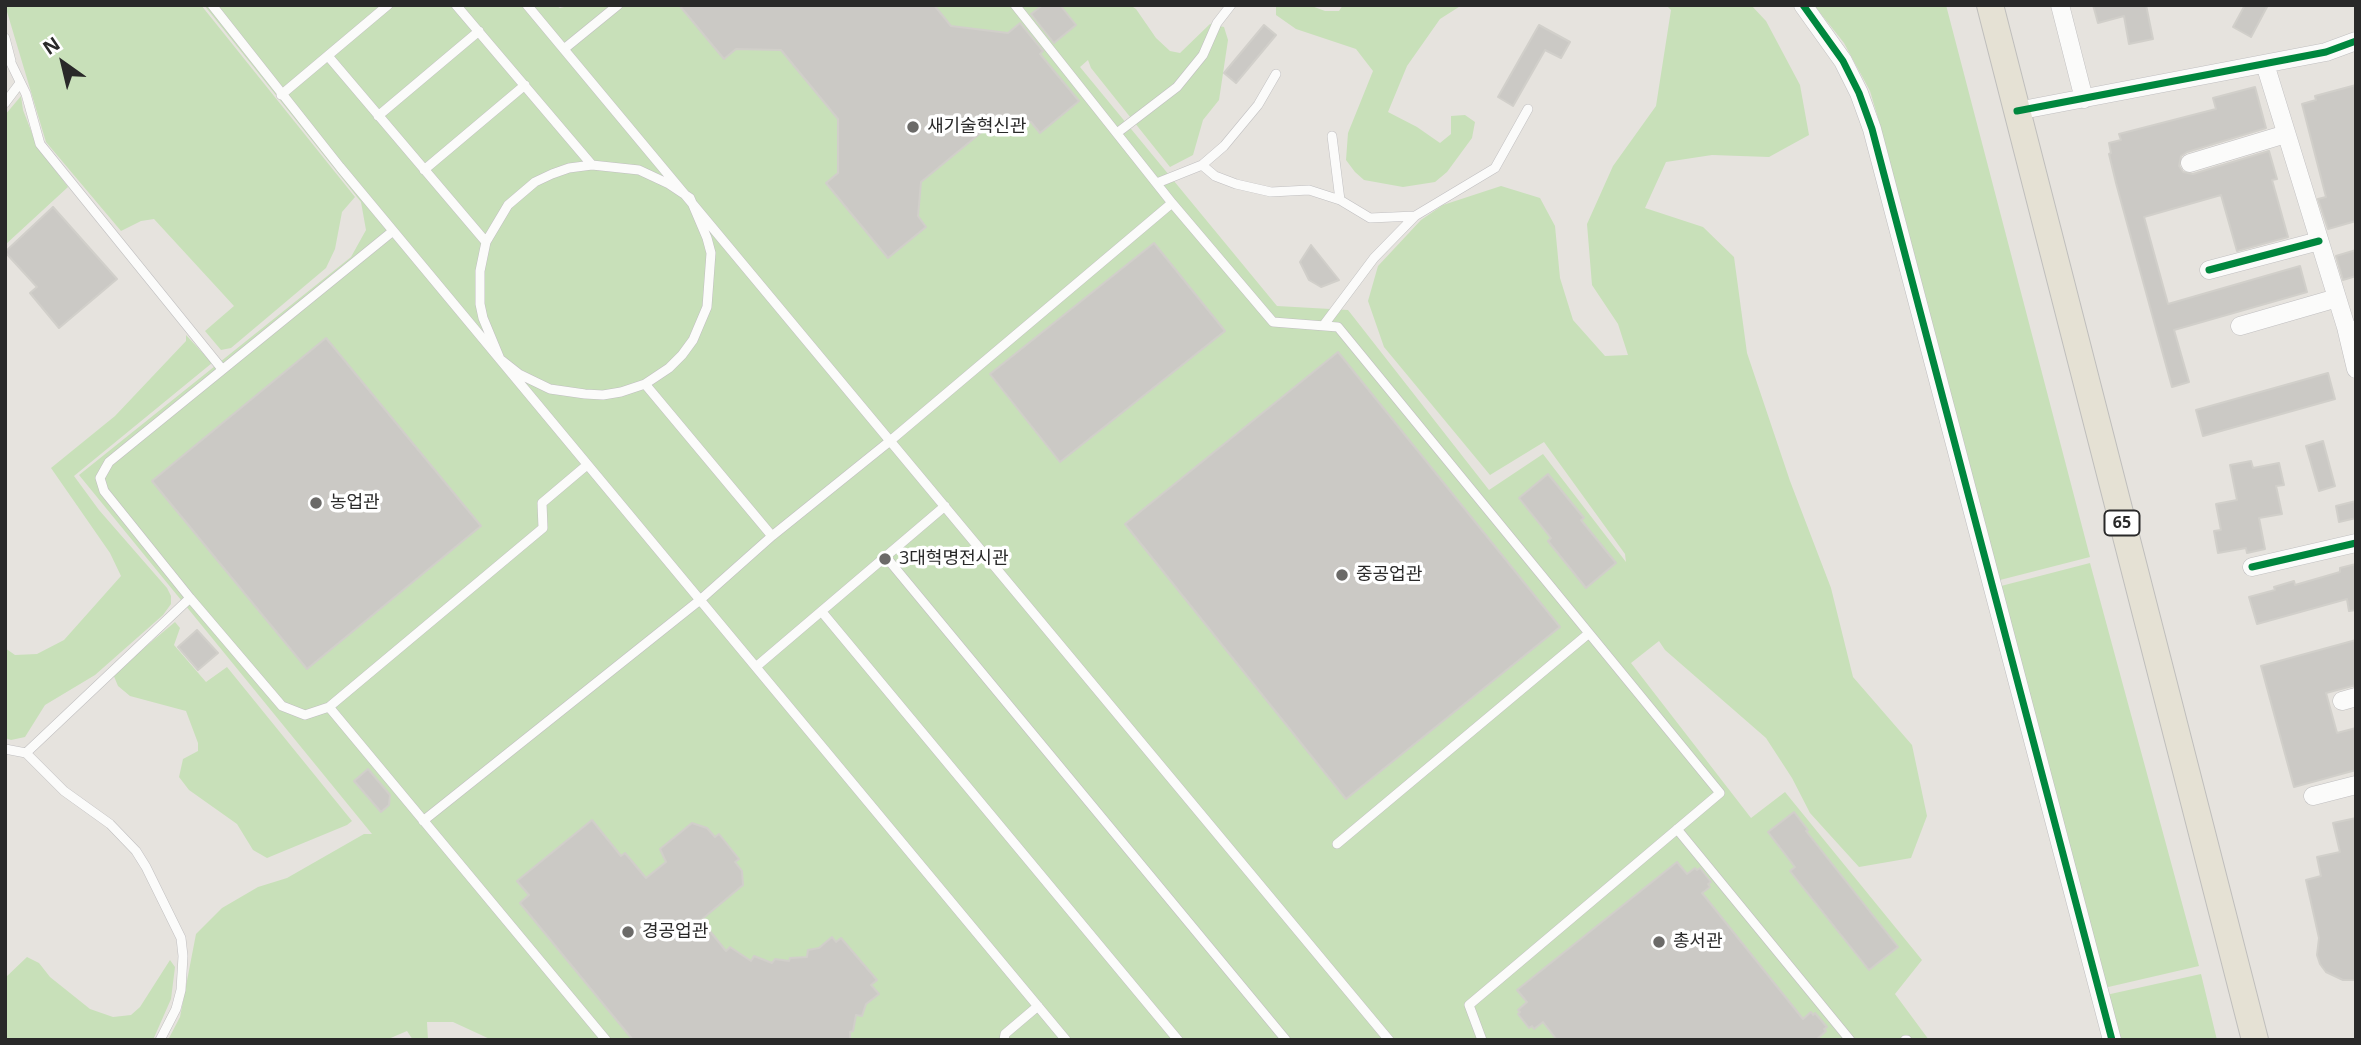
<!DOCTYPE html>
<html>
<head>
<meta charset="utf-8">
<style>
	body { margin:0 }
	#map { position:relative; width:2361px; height:1045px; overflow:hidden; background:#e6e3de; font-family:"Open Sans",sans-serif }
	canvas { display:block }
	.frame { position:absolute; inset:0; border:7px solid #292929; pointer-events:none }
	.north { position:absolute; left:28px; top:28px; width:70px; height:70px; -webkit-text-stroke:5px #fff; paint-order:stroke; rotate:326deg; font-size:19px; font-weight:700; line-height:28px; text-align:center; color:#292929 }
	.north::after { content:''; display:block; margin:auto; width:24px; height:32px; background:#292929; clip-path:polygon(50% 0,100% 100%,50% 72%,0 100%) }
</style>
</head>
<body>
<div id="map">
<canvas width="2361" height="1045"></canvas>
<div class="frame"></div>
<div class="north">N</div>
</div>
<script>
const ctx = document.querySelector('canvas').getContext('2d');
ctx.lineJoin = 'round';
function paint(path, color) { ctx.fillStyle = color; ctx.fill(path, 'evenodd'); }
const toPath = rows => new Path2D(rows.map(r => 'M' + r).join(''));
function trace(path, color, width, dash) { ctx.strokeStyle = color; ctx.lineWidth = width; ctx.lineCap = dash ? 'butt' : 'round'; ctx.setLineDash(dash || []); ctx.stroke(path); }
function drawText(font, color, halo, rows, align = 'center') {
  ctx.font = font + ' "Open Sans","Noto Sans KR",sans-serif'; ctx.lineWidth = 7; ctx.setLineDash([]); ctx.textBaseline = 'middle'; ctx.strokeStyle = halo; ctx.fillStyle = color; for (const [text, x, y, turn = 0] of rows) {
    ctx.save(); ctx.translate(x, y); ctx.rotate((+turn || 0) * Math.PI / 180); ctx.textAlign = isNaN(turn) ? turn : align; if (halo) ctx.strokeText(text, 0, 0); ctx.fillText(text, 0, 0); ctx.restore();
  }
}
paint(toPath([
	[5,5,201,5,355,197,342,212,335,249,326,268,231,348,221,350,205,331,234,306,154,219,141,221,121,231,46,142],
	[204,5,555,5,560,8,572,5,1130,5,1136,9,1156,38,1170,51,1180,53,1210,24,1224,27,1228,40,1219,100,1203,120,1193,155,1170,167,1091,68,1088,60,1080,67,1277,306,1348,310,1489,490,1543,454,1626,562,1625,554,1544,442,1490,475,1384,347,1368,301,1378,266,1421,220,1443,205,1501,186,1540,198,1555,226,1560,278,1573,320,1605,356,1628,355,1618,324,1592,285,1587,224,1613,166,1656,106,1671,10,1666,5,1751,5,1766,21,1800,85,1809,135,1769,157,1712,155,1666,162,1645,208,1703,227,1734,257,1747,353,1790,481,1831,588,1853,677,1912,745,1927,816,1911,858,1859,867,1810,813,1792,778,1766,738,1665,650,1659,641,1631,663,1751,818,1785,792,1922,960,1895,994,1929,1040,492,1040,453,1022,427,1022,428,1040,413,1040,407,1031,386,1040,168,1040,180,1017,196,934,222,908,258,887,287,878,364,834,372,834,79,475,351,257,366,230,361,202],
	[1276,5,1309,5,1325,11,1339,11,1343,5,1462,5,1440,19,1407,66,1388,112,1417,127,1440,143,1451,134,1451,116,1465,115,1475,122,1472,138,1447,172,1435,182,1403,187,1364,180,1355,172,1346,160,1348,133,1373,71,1356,49,1296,29,1276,15],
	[1814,5,1946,5,2090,557,2000,580,1881,128,1870,91,1844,43],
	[21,96,23,110,37,146,68,187,5,245,5,115],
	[186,335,212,363,74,476,99,510,167,588,171,596,171,604,163,615,95,675,45,705,25,737,11,740,5,738,5,648,15,655,37,654,64,640,121,576,110,553,51,468,115,416,186,341],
	[2090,563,2199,966,2104,988,2001,586],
	[175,622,180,628,174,645,206,682,227,667,352,821,347,825,267,858,253,850,237,824,189,790,179,777,183,759,198,751,198,743,186,711,130,696,118,686,113,674],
	[27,957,39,963,50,977,90,1009,113,1017,131,1015,140,1007,170,960,175,967,171,999,153,1040,5,1040,5,978],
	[2201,974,2217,1040,2118,1040,2106,995]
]), '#c8e0b9');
const building = toPath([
	[679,5,934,5,951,26,1008,33,1020,23,1043,51,1040,54,1079,101,1040,133,1031,122,1000,117,921,182,918,216,926,227,888,258,826,183,838,173,838,119,781,50,736,49,724,59,679,5],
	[1043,5,1060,5,1076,25,1054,43,1031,14,1043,5],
	[2093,5,2146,5,2153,39,2129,44,2124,16,2098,23,2093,5],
	[2245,5,2268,5,2251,37,2233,27,2245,5],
	[1264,25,1276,35,1236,83,1224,73,1264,25],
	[1539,25,1570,42,1561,58,1545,50,1513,106,1498,97,1539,25],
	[2356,85,2356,221,2328,229,2318,199,2326,197,2302,104,2316,100,2315,96,2356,85],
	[2255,87,2266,128,2187,152,2181,156,2179,166,2183,172,2193,174,2269,151,2277,179,2272,180,2288,237,2237,251,2221,195,2144,217,2168,304,2300,266,2307,292,2174,330,2189,382,2172,387,2116,183,2109,154,2111,153,2109,143,2121,140,2119,134,2216,109,2213,98,2255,87],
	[53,207,117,279,59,328,30,293,37,287,5,252,53,207],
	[1154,243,1225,331,1060,462,990,374,1154,243],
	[1311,245,1339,280,1321,287,1309,280,1300,262,1311,245],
	[2356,250,2356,276,2343,280,2336,256,2356,250],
	[326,338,481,526,307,669,152,481,326,338],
	[1338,352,1560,627,1346,799,1125,524,1338,352],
	[2328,373,2335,399,2203,436,2196,410,2328,373],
	[2323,441,2335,486,2319,491,2306,446,2323,441],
	[2251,461,2253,468,2279,463,2284,485,2276,486,2282,514,2259,518,2265,549,2247,553,2246,548,2218,553,2214,531,2221,530,2216,504,2237,500,2230,465,2251,461],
	[1548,474,1584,518,1581,520,1616,563,1586,588,1548,541,1551,538,1519,498,1548,474],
	[2356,501,2356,518,2339,522,2336,506,2356,501],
	[2356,564,2356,610,2349,611,2347,599,2257,624,2249,597,2275,590,2274,587,2294,581,2295,585,2340,572,2340,568,2356,564],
	[197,630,218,653,198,670,178,647,197,630],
	[2356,640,2356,685,2326,693,2337,733,2356,728,2356,770,2294,787,2261,666,2356,640],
	[368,769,390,795,389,805,381,812,354,781,368,769],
	[1794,812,1808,830,1806,831,1898,947,1869,970,1790,871,1795,867,1768,832,1794,812],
	[2356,818,2356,980,2343,980,2326,972,2320,964,2317,955,2319,938,2306,880,2321,876,2317,857,2340,852,2333,823,2356,818],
	[592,820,621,856,625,853,646,878,666,862,660,849,692,823,707,828,715,837,719,834,739,859,735,862,742,871,743,885,701,920,726,951,730,947,751,961,754,956,772,963,775,959,789,961,790,958,807,957,808,950,819,948,832,937,836,942,841,938,877,980,871,985,879,994,866,1004,862,1016,856,1015,853,1031,850,1032,850,1040,633,1040,520,903,529,895,517,881,592,820],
	[1677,862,1687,874,1695,868,1697,870,1700,868,1711,882,1708,884,1710,887,1702,893,1803,1019,1811,1012,1813,1015,1815,1013,1827,1027,1824,1029,1826,1031,1816,1040,1557,1040,1543,1022,1534,1029,1532,1026,1529,1028,1518,1014,1520,1012,1518,1010,1527,1002,1517,990,1677,862]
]);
paint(building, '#cbc9c5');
trace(building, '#d1cfca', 2);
const service = toPath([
	[212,5,340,167,1066,1040],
	[456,5,592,165],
	[527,5,1389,1040],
	[1015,5,1172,203,1273,322,1338,327,1720,793,1469,1005,1482,1040],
	[5,38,11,61],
	[564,49,618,5],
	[5,56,11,63,26,94,40,144,222,369],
	[328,56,486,242],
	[281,95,388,5],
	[5,103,20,83],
	[378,116,479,31],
	[1117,133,1177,87,1203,55,1217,23,1231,5],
	[1332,136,1340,200],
	[592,165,639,170,669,184,690,198,707,238,711,253,707,307,693,340,682,355,669,368,645,384,621,392,603,395,585,394,550,389,519,374,500,359,483,318,480,304,480,271,486,242,508,205,535,182,552,174,569,168,592,165],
	[1202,165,1215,176,1236,184,1271,192,1309,190,1340,200,1370,218,1415,216],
	[424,170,525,85],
	[1157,183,1202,165,1224,146,1258,105,1276,74],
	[393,231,109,462,100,478,104,491,190,598,282,706,305,715,329,707,543,528,542,503,587,465],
	[1323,326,1374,258,1415,216,1495,168,1528,109],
	[645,384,772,536],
	[886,557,1286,1040],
	[822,612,1178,1040],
	[757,666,945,506],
	[329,707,606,1040],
	[5,749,26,753,64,791,110,824,136,851,146,867,181,938,183,956,181,990,176,1009,160,1040],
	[26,753,190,598],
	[423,821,700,600,772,536,890,441,1172,203],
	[1677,829,1850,1040],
	[1337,844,1588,634],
	[1004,1040,1005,1034,1038,1006],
	[1905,1040,1907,1040]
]);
const minor = toPath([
	[1803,5,1843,61,1859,93,1872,129,2112,1040],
	[2060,5,2084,99],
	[2265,64,2346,327,2356,332],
	[2017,111,2326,52,2356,41],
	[2190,163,2286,134],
	[2209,270,2319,241],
	[2240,326,2337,298],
	[2346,327,2356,369],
	[2252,567,2356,543],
	[2342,701,2356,697],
	[2313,796,2356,785]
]);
const primary = toPath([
	[1990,5,2255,1040]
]);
trace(service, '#c0bfc0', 10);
trace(minor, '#c0bfc0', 19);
trace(primary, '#bfbebc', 28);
trace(service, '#fbfbfa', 9);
trace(minor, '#fbfbfa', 18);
trace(primary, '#e5e1d4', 26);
trace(toPath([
	[1803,5,1843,61,1859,93,1872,129,2112,1040],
	[2017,111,2326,52,2356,41],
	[2209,270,2319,241],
	[2252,567,2356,543]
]), '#00873e', 7);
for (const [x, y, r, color] of [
	[913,127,7,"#6b6a68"],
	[316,503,7,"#6b6a68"],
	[885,559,7,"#6b6a68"],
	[1342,575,7,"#6b6a68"],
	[628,932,7,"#6b6a68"],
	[1659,942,7,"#6b6a68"]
]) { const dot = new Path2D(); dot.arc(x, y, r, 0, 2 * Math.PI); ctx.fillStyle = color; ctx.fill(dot); trace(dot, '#fff', 2.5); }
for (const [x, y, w] of [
	[2122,523,35]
]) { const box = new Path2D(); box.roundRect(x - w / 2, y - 12.5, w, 25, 5); ctx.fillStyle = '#fff'; ctx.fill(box); trace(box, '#292929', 2); }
drawText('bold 16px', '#292929', null, [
	["65",2122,523]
]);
drawText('18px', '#292929', '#fff', [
	["새기술혁신관",927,127],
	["농업관",330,503],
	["3대혁명전시관",899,559],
	["중공업관",1356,575],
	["경공업관",642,932],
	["총서관",1673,942]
], 'left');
</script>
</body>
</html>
